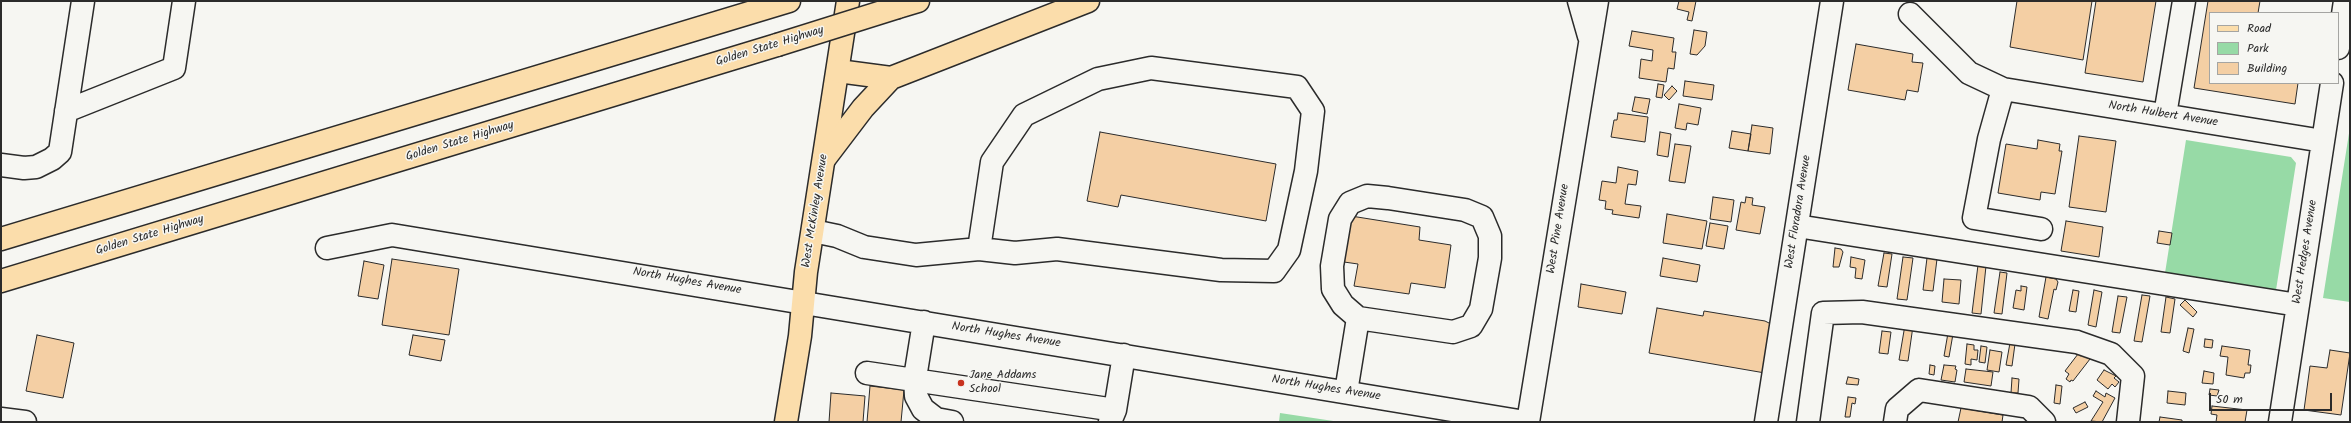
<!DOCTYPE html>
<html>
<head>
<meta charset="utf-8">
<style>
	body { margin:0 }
	#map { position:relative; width:2351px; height:423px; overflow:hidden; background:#f6f6f2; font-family:Kalam,sans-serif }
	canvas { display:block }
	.frame { position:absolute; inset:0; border:2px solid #2b2b2b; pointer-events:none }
	.legend { position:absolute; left:2209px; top:12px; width:130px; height:72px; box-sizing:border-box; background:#f6f6f2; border:1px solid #a5a5a2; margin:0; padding:5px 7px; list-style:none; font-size:12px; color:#2b2b2b }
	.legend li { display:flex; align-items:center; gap:8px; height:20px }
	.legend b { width:20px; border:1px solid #a5a5a2 }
	.scale { position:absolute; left:2209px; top:393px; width:123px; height:18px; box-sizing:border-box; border:2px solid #2b2b2b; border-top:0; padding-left:5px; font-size:12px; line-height:14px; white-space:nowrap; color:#2b2b2b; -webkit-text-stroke:3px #f6f6f2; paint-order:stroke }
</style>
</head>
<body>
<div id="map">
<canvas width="2351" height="423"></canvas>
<div class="frame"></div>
<ul class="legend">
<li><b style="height:5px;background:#fbddab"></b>Road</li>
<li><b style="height:11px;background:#97daa6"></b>Park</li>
<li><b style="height:11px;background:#f4cfa4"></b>Building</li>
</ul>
<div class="scale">50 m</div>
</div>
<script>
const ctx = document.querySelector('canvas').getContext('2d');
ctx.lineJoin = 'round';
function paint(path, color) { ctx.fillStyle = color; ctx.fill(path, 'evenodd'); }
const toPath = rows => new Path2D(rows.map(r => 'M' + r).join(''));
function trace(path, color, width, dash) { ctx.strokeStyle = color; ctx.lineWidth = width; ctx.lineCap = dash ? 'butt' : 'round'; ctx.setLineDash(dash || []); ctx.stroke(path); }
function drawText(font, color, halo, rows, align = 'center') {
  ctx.font = font + ' Kalam,sans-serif'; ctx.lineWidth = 3; ctx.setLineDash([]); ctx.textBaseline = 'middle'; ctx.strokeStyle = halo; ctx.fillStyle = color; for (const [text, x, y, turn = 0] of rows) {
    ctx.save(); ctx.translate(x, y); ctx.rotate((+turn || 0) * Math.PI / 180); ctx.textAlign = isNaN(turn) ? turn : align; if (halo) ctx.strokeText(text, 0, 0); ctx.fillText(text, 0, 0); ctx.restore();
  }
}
paint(toPath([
	[2350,127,2350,302,2323,298],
	[2186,140,2291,157,2296,163,2276,290,2165,273],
	[1280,413,1340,422,1279,422]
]), '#97daa6');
const building = toPath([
	[1679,1,1696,1,1692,21,1687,20,1689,12,1677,9,1679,1],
	[2017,1,2092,1,2083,60,2010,47,2017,1],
	[2096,1,2156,1,2143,82,2085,73,2096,1],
	[2208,1,2260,1,2258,13,2210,13,2210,83,2298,83,2295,104,2194,88,2208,1],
	[1694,30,1707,32,1705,46,1697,55,1690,54,1694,30],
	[1632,31,1674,38,1672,52,1676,52,1674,69,1668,68,1666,82,1639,78,1641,59,1652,61,1653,50,1629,46,1632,31],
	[1856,44,1913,54,1912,62,1923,63,1918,92,1907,90,1905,100,1848,90,1856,44],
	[1685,81,1714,85,1712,100,1683,96,1685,81],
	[1658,84,1664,85,1662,98,1656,97,1658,84],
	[1672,86,1677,91,1669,100,1664,95,1672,86],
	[1635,97,1650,99,1647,114,1632,111,1635,97],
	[1679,104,1701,108,1698,125,1687,123,1686,130,1675,128,1679,104],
	[1618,113,1648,117,1645,142,1611,137,1614,120,1617,120,1618,113],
	[1752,125,1773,128,1770,154,1748,151,1752,125],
	[1732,131,1751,134,1748,151,1729,148,1732,131],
	[1100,132,1276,164,1266,221,1121,195,1118,207,1087,201,1100,132],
	[1660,132,1671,134,1668,157,1657,155,1660,132],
	[2079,136,2116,141,2106,212,2069,207,2079,136],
	[2038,140,2060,144,2059,151,2062,151,2055,194,2041,192,2040,200,1998,193,2006,144,2037,149,2038,140],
	[1675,144,1691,146,1685,183,1669,181,1675,144],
	[1618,167,1638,171,1636,185,1628,184,1625,204,1641,206,1639,218,1612,214,1613,210,1605,209,1606,201,1599,200,1602,181,1616,183,1618,167],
	[1713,197,1734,200,1731,222,1710,219,1713,197],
	[1746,197,1753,198,1752,205,1765,207,1760,234,1736,230,1741,202,1745,203,1746,197],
	[1667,214,1707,221,1702,249,1663,243,1667,214],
	[1351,216,1420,227,1419,240,1451,245,1445,288,1411,283,1409,294,1354,286,1358,264,1344,262,1351,216],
	[2066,221,2103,227,2099,257,2061,251,2066,221],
	[1710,223,1728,226,1724,249,1706,246,1710,223],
	[2159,231,2172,233,2170,245,2157,243,2159,231],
	[1835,248,1841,249,1843,252,1839,267,1833,267,1835,248],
	[1884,253,1892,254,1887,287,1878,286,1884,253],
	[1851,257,1865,260,1862,279,1855,278,1856,268,1850,267,1851,257],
	[1903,257,1913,258,1907,300,1897,299,1903,257],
	[1663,258,1700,265,1697,282,1660,276,1663,258],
	[1927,258,1937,259,1933,291,1923,290,1927,258],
	[392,259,459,269,449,335,382,325,392,259],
	[364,261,384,265,378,299,358,296,364,261],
	[1978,265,1986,266,1981,314,1972,313,1978,265],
	[2000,272,2007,273,2002,314,1994,313,2000,272],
	[2046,277,2056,279,2058,282,2056,290,2054,289,2048,319,2039,317,2046,277],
	[1944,279,1961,280,1959,304,1942,302,1944,279],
	[1581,284,1626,292,1622,314,1578,307,1581,284],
	[2021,286,2027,287,2024,310,2013,308,2016,290,2021,291,2021,286],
	[2073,290,2079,291,2076,312,2069,311,2073,290],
	[2094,290,2102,292,2096,327,2088,325,2094,290],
	[2142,295,2150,296,2142,342,2134,341,2142,295],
	[2118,296,2127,297,2120,333,2112,332,2118,296],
	[2166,297,2175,299,2170,333,2161,332,2166,297],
	[2185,300,2197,312,2193,317,2180,305,2185,300],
	[1657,308,1703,316,1704,311,1765,321,1773,325,1765,373,1649,353,1657,308],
	[1905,325,1913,326,1908,361,1899,360,1905,325],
	[2188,328,2194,329,2189,353,2183,351,2188,328],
	[1882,331,1891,332,1888,354,1879,353,1882,331],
	[1948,333,1953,334,1949,357,1944,356,1948,333],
	[37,335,74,343,63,398,26,391,37,335],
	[413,335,445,340,441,361,409,355,413,335],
	[2205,339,2213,340,2212,348,2204,347,2205,339],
	[2010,343,2015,344,2012,366,2006,365,2010,343],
	[1967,344,1974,345,1974,350,1978,350,1977,360,1971,359,1971,365,1965,364,1967,344],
	[1981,346,1987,347,1985,363,1979,362,1981,346],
	[2222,346,2250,350,2248,365,2251,365,2250,373,2245,373,2244,378,2226,375,2228,357,2220,356,2222,346],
	[1990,350,2002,352,1999,372,1987,370,1990,350],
	[2330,350,2350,353,2341,415,2304,410,2310,366,2327,368,2330,350],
	[2078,354,2081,356,2083,354,2090,359,2073,381,2071,380,2070,382,2066,379,2069,374,2065,371,2078,354],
	[1930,365,1935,366,1934,375,1929,374,1930,365],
	[1944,365,1956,366,1955,369,1957,370,1955,382,1941,380,1944,365],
	[1966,369,1993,372,1991,386,1964,382,1966,369],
	[2104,370,2116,376,2114,378,2119,382,2115,387,2112,384,2108,389,2097,380,2104,370],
	[2204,371,2214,373,2213,384,2202,383,2204,371],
	[1848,377,1859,379,1858,385,1846,384,1848,377],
	[2012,378,2019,379,2018,393,2011,393,2012,378],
	[2056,385,2062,386,2060,404,2054,403,2056,385],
	[870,386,904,390,901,422,867,422,870,386],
	[2210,389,2219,390,2217,396,2209,395,2210,389],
	[2096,391,2105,397,2106,393,2115,398,2102,422,2091,421,2103,402,2093,396,2096,391],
	[2168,391,2186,393,2185,405,2167,403,2168,391],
	[831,393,865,396,863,422,829,422,831,393],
	[1848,397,1856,398,1855,404,1852,403,1850,417,1845,417,1848,397],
	[2085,402,2088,407,2076,413,2073,408,2085,402],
	[2212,406,2247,410,2245,422,2216,422,2217,415,2211,414,2212,406],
	[1961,408,2003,415,2002,422,1958,422,1961,408],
	[2160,417,2182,420,2182,422,2159,422,2160,417]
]);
paint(building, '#f4cfa4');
trace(building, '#2b2b2b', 1);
const minor = toPath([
	[1579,1,1589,36],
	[1910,14,1969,73,2003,89,2323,141],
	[2338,48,2345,1],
	[2003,89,1989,139,1974,218,2041,229],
	[66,111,174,68,184,1],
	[2165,115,2184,1],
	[1,165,24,168,36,167,52,159,60,152,83,1],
	[1797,226,2298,305],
	[813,231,837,236,864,247,916,255,979,249,1015,253,1057,249,1221,270,1274,271,1289,250,1306,171,1313,111,1297,87,1151,68,1098,79,1024,115,992,162,979,249],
	[327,248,392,235,1525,422],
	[924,322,915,378,916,396,923,409,936,419,952,422],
	[867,373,1115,410],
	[1346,392,1358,318,1343,305,1333,289,1332,266,1340,219,1350,203,1367,196,1388,198,1465,210,1482,217,1490,236,1490,258,1481,309,1471,326,1453,332,1358,318],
	[1,419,25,422],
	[1110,422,1115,410,1124,355],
	[1528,422,1597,1],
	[1766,422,1832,1],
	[1808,422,1823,313,1862,312,2077,342,2111,354,2133,376,2128,422],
	[1895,422,1897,409,1919,390,2029,407,2044,422],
	[2280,422,2332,83]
]);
const major = toPath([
	[786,422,800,336,806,272,848,1]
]);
const highway = toPath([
	[898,7,918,1],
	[838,71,891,78],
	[825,158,863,108,891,78,1088,1],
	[1,239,789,1],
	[1,281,777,45]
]);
trace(minor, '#2b2b2b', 25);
trace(major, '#2b2b2b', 25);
trace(highway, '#2b2b2b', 25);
trace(minor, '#f6f6f2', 22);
trace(major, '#fbddab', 22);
trace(highway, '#fbddab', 22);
const highwayBridge = toPath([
	[777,45,898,7]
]);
trace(highwayBridge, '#2b2b2b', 25, []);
trace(highwayBridge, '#fbddab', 22);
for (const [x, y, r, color] of [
	[961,383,4,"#c8321e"]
]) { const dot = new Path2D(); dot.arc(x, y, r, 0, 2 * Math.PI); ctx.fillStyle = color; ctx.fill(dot); trace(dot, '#f6f6f2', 1.5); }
drawText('12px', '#2b2b2b', '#f6f6f2', [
	["Golden State Highway",770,47,-17],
	["North Hulbert Avenue",2163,115,9],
	["Golden State Highway",460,142,-17],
	["West McKinley Avenue",816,211,-81],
	["West Floradora Avenue",1799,212,-81],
	["West Pine Avenue",1559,229,-81],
	["Golden State Highway",150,236,-17],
	["West Hedges Avenue",2306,252,-81],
	["North Hughes Avenue",687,282,10],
	["North Hughes Avenue",1006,336,9],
	["North Hughes Avenue",1326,389,9]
]);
drawText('12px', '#2b2b2b', '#f6f6f2', [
	["Jane Addams",969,376],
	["School",969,390]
], 'left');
</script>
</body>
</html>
